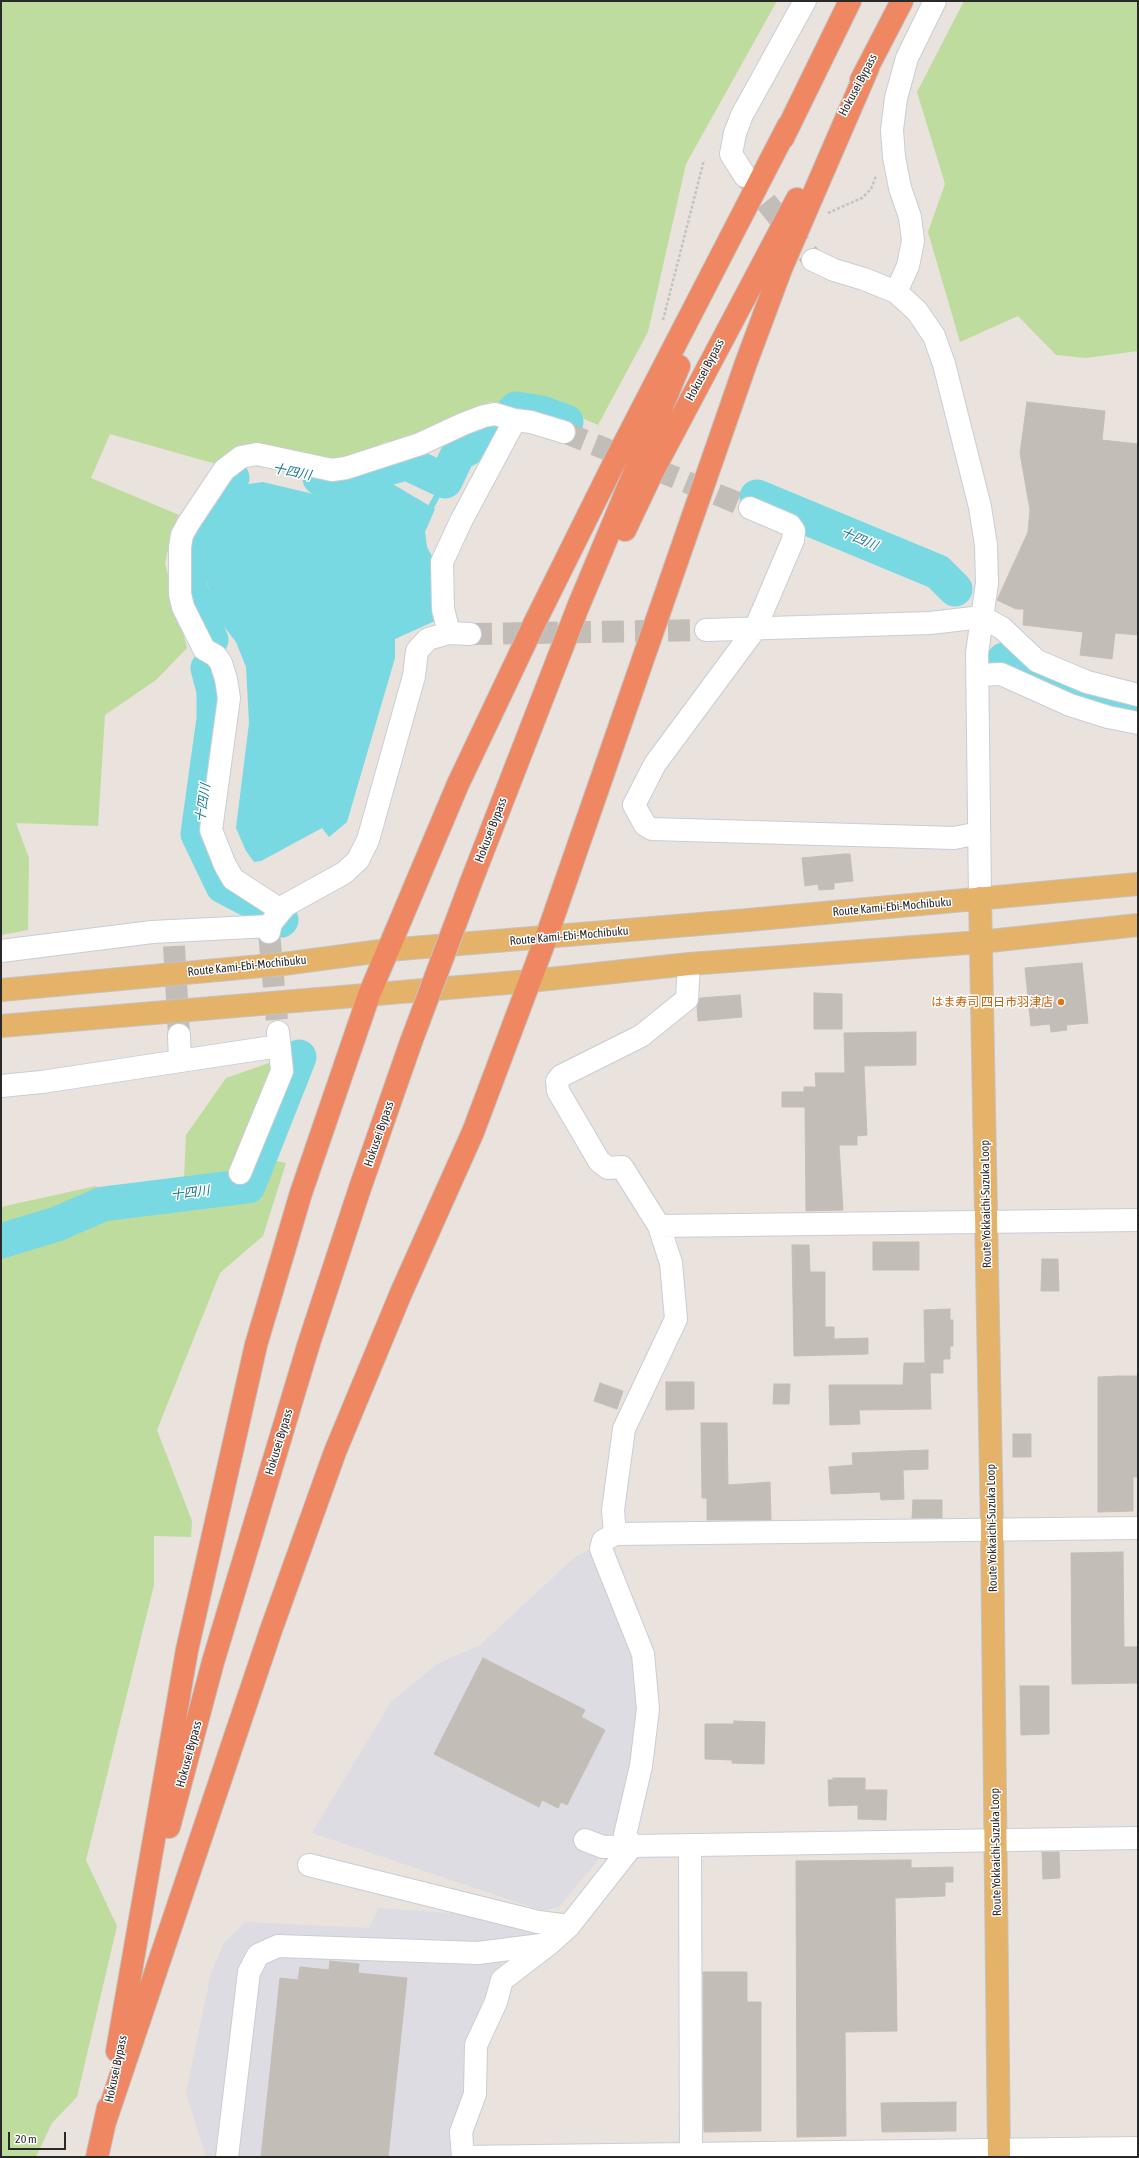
<!DOCTYPE html>
<html>
<head>
<meta charset="utf-8">
<style>
	body { margin:0 }
	#map { position:relative; width:1139px; height:2158px; overflow:hidden; background:#eae2dc; font-family:"Asap Condensed",sans-serif }
	canvas { display:block }
	.frame { position:absolute; inset:0; border:2px solid #292929; pointer-events:none }
	.scale { position:absolute; left:8px; top:2132px; width:58px; height:18px; box-sizing:border-box; border:2px solid #292929; border-top:0; padding-left:5px; font-size:12px; line-height:14px; white-space:nowrap; color:#292929; -webkit-text-stroke:3px #fff; paint-order:stroke }
</style>
</head>
<body>
<div id="map">
<canvas width="1139" height="2158"></canvas>
<div class="frame"></div>
<div class="scale">20 m</div>
</div>
<script>
const ctx = document.querySelector('canvas').getContext('2d');
ctx.lineJoin = 'round';
function paint(path, color) { ctx.fillStyle = color; ctx.fill(path, 'evenodd'); }
const toPath = rows => new Path2D(rows.map(r => 'M' + r).join(''));
function trace(path, color, width, dash) { ctx.strokeStyle = color; ctx.lineWidth = width; ctx.lineCap = dash ? 'butt' : 'round'; ctx.setLineDash(dash || []); ctx.stroke(path); }
function drawText(font, color, halo, rows, align = 'center') {
  ctx.font = font + ' "Asap Condensed","Noto Sans JP",sans-serif'; ctx.lineWidth = 3; ctx.setLineDash([]); ctx.textBaseline = 'middle'; ctx.strokeStyle = halo; ctx.fillStyle = color; for (const [text, x, y, turn = 0] of rows) {
    ctx.save(); ctx.translate(x, y); ctx.rotate((+turn || 0) * Math.PI / 180); ctx.textAlign = isNaN(turn) ? turn : align; if (halo) ctx.strokeText(text, 0, 0); ctx.fillText(text, 0, 0); ctx.restore();
  }
}
paint(toPath([
	[592,1548,637,1649,642,1713,619,1835,559,1907,543,1911,312,1833,391,1702,437,1664,480,1645,575,1557],
	[379,1908,464,1914,539,1931,500,1965,489,2005,457,2157,206,2157,186,2093,211,1973,224,1943,245,1922,369,1928]
]), '#dddce3');
paint(toPath([
	[1,1,777,1,686,164,648,332,598,425,548,403,490,402,449,425,418,437,385,442,352,458,216,464,110,434,91,478,179,515,173,528,165,563,187,648,156,680,105,715,98,826,16,823,29,858,28,930,1,935],
	[964,1,1138,1,1138,351,1086,358,1056,355,1018,316,960,342,928,232,945,184,917,92],
	[292,1055,268,1159,286,1163,263,1236,220,1273,157,1430,192,1521,191,1537,154,1536,154,1585,86,1860,117,1926,77,2097,52,2123,36,2157,1,2157,1,1207,96,1186,106,1195,162,1197,184,1179,186,1135,226,1078]
]), '#bedc9e');
paint(toPath([
	[263,482,322,496,353,494,391,483,435,509,425,532,427,547,434,560,435,621,395,639,395,658,347,822,329,837,322,828,261,861,254,862,246,851,236,828,249,723,246,667,236,642,218,619,210,599,205,565,206,555,212,539,244,487,249,484]
]), '#78d9e3');
trace(toPath([
	[431,507,445,481]
]), '#78d9e3', 6);
trace(toPath([
	[513,412,516,409,541,413,566,422],
	[320,478,335,481,407,463,445,481,458,454,489,436,500,424],
	[757,497,938,572,955,589],
	[211,640,194,603,190,586,192,547,195,536,232,478],
	[1004,660,1087,699,1119,708,1138,711],
	[208,668,214,691,214,719,198,834,223,886,267,909,281,920],
	[1,1241,57,1224,103,1204,248,1186,299,1057]
]), '#78d9e3', 35);
const building = toPath([
	[1027,402,1105,411,1102,440,1138,444,1138,635,1115,633,1112,659,1080,655,1083,632,1023,625,1024,609,1016,609,997,600,1028,532,1030,510,1020,453,1027,402],
	[844,854,850,854,853,881,834,883,834,889,819,890,818,884,805,886,802,858,844,854],
	[1082,963,1088,1023,1066,1025,1067,1030,1051,1032,1050,1024,1031,1026,1025,968,1082,963],
	[814,993,842,994,842,1029,814,1029,814,993],
	[740,995,742,1017,698,1021,697,1006,700,998,740,995],
	[916,1032,916,1065,864,1066,867,1135,857,1136,857,1145,839,1145,843,1210,806,1211,805,1107,782,1107,782,1092,804,1092,804,1087,816,1087,815,1073,845,1073,844,1033,916,1032],
	[873,1242,919,1242,919,1270,873,1270,873,1242],
	[792,1245,809,1245,810,1272,825,1272,825,1327,834,1327,834,1339,868,1338,868,1354,794,1356,792,1245],
	[1042,1259,1058,1259,1059,1291,1041,1291,1042,1259],
	[950,1309,950,1320,953,1320,953,1346,950,1346,950,1359,943,1359,943,1373,930,1373,931,1409,859,1410,860,1424,830,1425,829,1385,903,1385,904,1363,925,1363,924,1310,950,1309],
	[1119,1376,1138,1376,1138,1477,1133,1477,1133,1511,1098,1512,1098,1377,1119,1376],
	[666,1382,694,1382,694,1409,666,1410,666,1382],
	[600,1383,623,1391,617,1409,594,1401,600,1383],
	[774,1384,790,1384,789,1404,773,1404,774,1384],
	[701,1423,727,1423,728,1485,770,1482,771,1520,707,1520,707,1498,702,1498,701,1423],
	[1013,1434,1031,1434,1031,1457,1013,1457,1013,1434],
	[928,1450,928,1469,903,1470,904,1499,881,1500,880,1492,831,1494,829,1467,853,1465,852,1453,928,1450],
	[913,1500,942,1500,942,1518,912,1518,913,1500],
	[1123,1552,1124,1647,1138,1647,1138,1683,1072,1684,1071,1553,1123,1552],
	[483,1658,585,1710,581,1717,605,1730,567,1805,561,1802,558,1808,542,1800,539,1807,434,1754,483,1658],
	[1020,1686,1049,1686,1049,1734,1021,1735,1020,1686],
	[734,1721,765,1722,764,1764,732,1763,732,1760,705,1759,705,1724,734,1724,734,1721],
	[833,1778,865,1778,865,1790,887,1790,886,1820,858,1819,858,1805,829,1806,828,1780,833,1780,833,1778],
	[1042,1852,1059,1852,1060,1878,1043,1879,1042,1852],
	[911,1860,911,1868,953,1867,953,1882,945,1882,945,1896,895,1898,897,2031,845,2032,846,2136,797,2137,796,1861,911,1860],
	[330,1961,359,1964,358,1973,407,1978,388,2157,261,2157,280,1978,298,1980,300,1967,329,1970,330,1961],
	[703,1972,747,1972,747,2002,761,2002,761,2131,704,2132,703,1972],
	[956,2102,956,2131,882,2132,881,2103,956,2102]
]);
paint(building, '#c3bdb8');
trace(building, '#c5bdb6', 1);
trace(toPath([
	[745,176,813,260],
	[564,432,750,508],
	[470,634,706,630],
	[269,932,278,1032],
	[174,946,179,1035]
]), '#c3bdb8', 22, [22, 11]);
const minor = toPath([
	[745,176,731,154,735,133,742,115,805,1],
	[813,260,834,270,864,279,896,292,917,311,934,336,944,364,980,507,986,545,987,583,977,653,980,898],
	[896,292,908,266,913,241,910,217,900,188,894,157,892,130,896,98,907,58,935,1],
	[515,420,531,422,564,432],
	[750,508,790,525,794,531,793,540,755,629,655,764,634,805,645,825,652,829,954,838,979,833],
	[706,630,930,623,982,617,1002,628,1037,661,1087,682,1138,695],
	[977,675,1001,674,1070,705,1108,717,1138,723],
	[281,910,233,879,225,865,211,830,229,698,226,679,221,663,216,656,204,649,183,607,180,594,180,547,182,535,188,524,224,470,241,457,257,454,332,470,346,468,420,444,463,424,484,416,495,414,515,420,461,521,442,562,443,609,449,633],
	[269,932,271,923,286,905,344,873,358,860,368,840,414,676,417,651,428,639,449,633,470,634],
	[1,951,152,932,270,926],
	[179,1035,180,1061],
	[1,1086,42,1082,279,1046],
	[240,1173,282,1071,278,1032],
	[659,1226,1138,1220],
	[1138,1528,615,1534,603,1541,601,1549,643,1654,648,1709,641,1766,625,1835,632,1846,1138,1838],
	[615,1534,613,1510,624,1429,676,1319,671,1263,659,1226,622,1167,608,1168,599,1161,558,1091,557,1081,561,1076,641,1036,687,999,689,964],
	[585,1840,603,1847,632,1846],
	[690,1845,691,2157],
	[309,1865,538,1922,569,1926],
	[227,2157,249,1972,258,1955,278,1946,478,1953,549,1944],
	[463,2157,1138,2148],
	[463,2157,461,2132,475,2094,476,2045,496,2002,502,1980,549,1944,569,1926,632,1846]
]);
const major = toPath([
	[980,898,992,1529,999,2157],
	[1,990,283,964,388,950,748,920,1138,884],
	[1,1026,530,981,689,964,980,942,1138,925]
]);
const highway = toPath([
	[861,80,902,1],
	[783,138,850,1],
	[625,530,652,473,797,199],
	[471,882,578,607,679,366],
	[169,1827,213,1662,309,1343,360,1188,411,1042],
	[117,2051,187,1650,256,1345,301,1193,369,995,458,784,535,622,613,465,788,126],
	[105,2122,271,1630,335,1452,401,1293,473,1132,546,938,746,363,781,269,868,68],
	[97,2157,108,2108]
]);
trace(minor, '#c8cdd6', 24);
trace(major, '#c3c3c3', 24);
trace(highway, '#c3c3c3', 24);
trace(toPath([
	[828,213,862,198,871,189,876,176],
	[663,320,704,160]
]), '#c3c3c3', 2.5, [3, 2]);
trace(minor, '#fff', 22);
trace(major, '#e4b268', 22);
trace(highway, '#ef8762', 22);
const highwayBridge = toPath([
	[411,1042,471,882]
]);
trace(highwayBridge, '#c3c3c3', 24, []);
trace(highwayBridge, '#ef8762', 22);
for (const [x, y, r, color] of [
	[1061,1002,4,"#e8710a"]
]) { const dot = new Path2D(); dot.arc(x, y, r, 0, 2 * Math.PI); ctx.fillStyle = color; ctx.fill(dot); trace(dot, '#fff', 1.5); }
drawText('12px', '#292929', '#fff', [
	["Hokusei Bypass",858,85,-62],
	["Hokusei Bypass",705,370,-62],
	["Hokusei Bypass",491,830,-69],
	["Route Kami-Ebi-Mochibuku",892,907,-5],
	["Route Kami-Ebi-Mochibuku",569,936,-5],
	["Route Kami-Ebi-Mochibuku",247,966,-6],
	["Hokusei Bypass",379,1134,-71],
	["Route Yokkaichi-Suzuka Loop",986,1204,-91],
	["Hokusei Bypass",279,1442,-73],
	["Route Yokkaichi-Suzuka Loop",992,1528,-91],
	["Hokusei Bypass",189,1754,-75],
	["Route Yokkaichi-Suzuka Loop",996,1852,-91],
	["Hokusei Bypass",116,2069,-78]
]);
drawText('12px', '#c56008', '#fff', [
	["はま寿司 四日市羽津店",1053,1002]
], 'right');
drawText('italic 13px', '#19798d', '#fff', [
	["十四川",292,472,11],
	["十四川",859,539,23],
	["十四川",203,803,-82],
	["十四川",190,1193,-7]
]);
</script>
</body>
</html>
